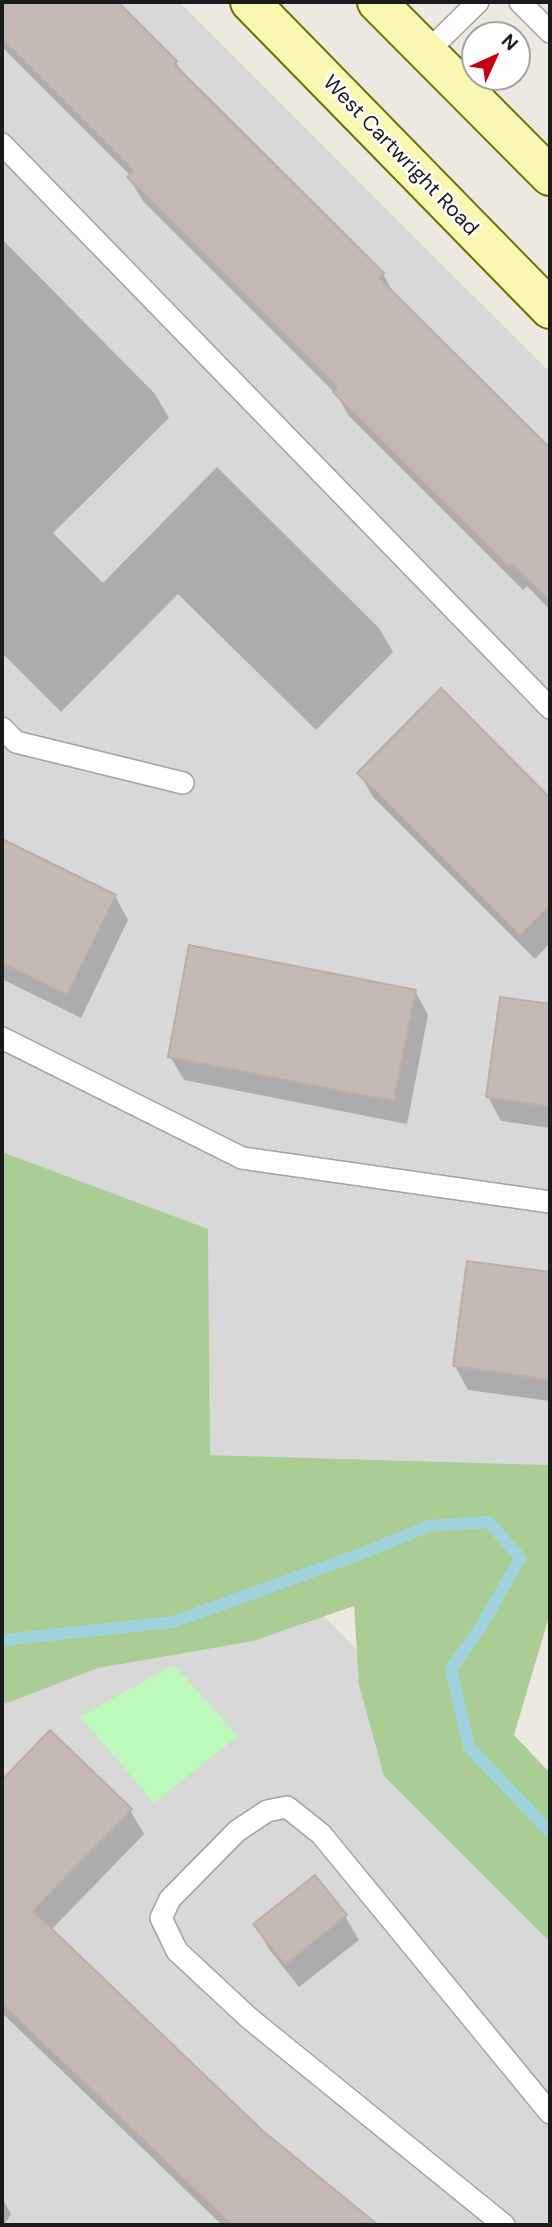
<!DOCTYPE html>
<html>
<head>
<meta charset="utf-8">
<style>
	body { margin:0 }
	#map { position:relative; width:552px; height:2227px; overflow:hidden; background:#ede8e0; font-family:"DM Sans",sans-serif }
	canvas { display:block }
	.frame { position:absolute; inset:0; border:4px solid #1b1b1b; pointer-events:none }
	.north { position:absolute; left:461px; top:21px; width:70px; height:70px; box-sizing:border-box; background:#fff; border:2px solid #a4a4a4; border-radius:50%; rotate:45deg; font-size:19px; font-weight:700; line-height:28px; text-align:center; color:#1b1b1b }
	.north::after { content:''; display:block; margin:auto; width:24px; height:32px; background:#c60012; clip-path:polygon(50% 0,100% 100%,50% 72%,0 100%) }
</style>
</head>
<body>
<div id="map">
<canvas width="552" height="2227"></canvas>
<div class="frame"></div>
<div class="north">N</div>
</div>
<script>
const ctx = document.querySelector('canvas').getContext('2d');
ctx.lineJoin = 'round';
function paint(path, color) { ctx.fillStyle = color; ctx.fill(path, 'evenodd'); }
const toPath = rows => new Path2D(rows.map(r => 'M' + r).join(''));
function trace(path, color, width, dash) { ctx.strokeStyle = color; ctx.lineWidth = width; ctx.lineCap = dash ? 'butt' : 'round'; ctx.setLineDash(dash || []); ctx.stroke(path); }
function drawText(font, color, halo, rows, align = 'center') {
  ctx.font = font + ' "DM Sans",sans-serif'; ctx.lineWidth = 5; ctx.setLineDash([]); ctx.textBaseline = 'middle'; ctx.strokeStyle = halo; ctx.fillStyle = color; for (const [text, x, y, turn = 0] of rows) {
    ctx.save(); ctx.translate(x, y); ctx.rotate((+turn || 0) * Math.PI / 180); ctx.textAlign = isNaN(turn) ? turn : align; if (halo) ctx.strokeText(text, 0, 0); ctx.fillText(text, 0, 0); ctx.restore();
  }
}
paint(toPath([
	[2,2,179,2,550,372,550,1465,209,1455,2,1408],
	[278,1568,550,1851,550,2225,2,2225,2,1646]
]), '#d9d8d8');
paint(toPath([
	[2,1152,208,1229,210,1455,550,1465,550,1613,514,1735,550,1773,550,1942,384,1776,359,1685,354,1606,253,1641,98,1668,2,1705]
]), '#aacd95');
paint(toPath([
	[174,1665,238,1736,154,1803,80,1716]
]), '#bcf9bb');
paint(toPath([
	[2,2,115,2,176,62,184,76,383,274,397,299,550,450,550,610,527,586,523,590,349,416,336,394,143,201,129,178,131,176,2,47],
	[2,239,155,394,169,418,53,533,103,583,217,467,379,628,393,652,316,730,178,594,61,712,2,653],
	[441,691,550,801,550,943,535,959,373,797,359,773],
	[2,841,115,896,128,920,81,1018,2,979],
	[415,991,428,1015,407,1124,184,1080,170,1056],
	[502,999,550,1006,550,1128,501,1121,488,1097],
	[468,1263,550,1274,550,1401,468,1390,455,1366],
	[50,1733,130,1810,144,1834,51,1930,262,2132,375,2225,222,2225,2,2013,2,1783],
	[345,1916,359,1940,299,1987,269,1949,255,1925],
	[2,2198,11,2214,4,2225,2,2225]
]), '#0003');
trace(toPath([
	[2,1640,173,1622,358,1555,429,1526,489,1522,520,1558,482,1625,451,1669,469,1747,550,1832]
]), '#a0d3dc', 12);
const building = toPath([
	[2,2,118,2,177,61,174,64,384,273,379,278,550,448,550,602,512,563,509,567,333,392,337,387,127,177,134,171,2,39,2,2],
	[441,688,550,798,550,906,520,936,357,773,441,688],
	[2,839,116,895,67,995,2,963,2,839],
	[189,945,416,990,394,1101,168,1057,189,945],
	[500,997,550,1004,550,1107,486,1097,500,997],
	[467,1261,550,1272,550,1380,453,1366,467,1261],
	[50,1730,132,1809,33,1911,263,2131,378,2225,232,2225,2,2004,2,1780,50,1730],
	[315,1875,347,1915,285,1965,253,1924,315,1875]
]);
paint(building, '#c4b9b4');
trace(building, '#bfada3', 2);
const service = toPath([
	[520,2,550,32],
	[427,52,478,2],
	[2,144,550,708],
	[2,728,16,742,183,783],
	[2,1038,242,1158,550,1202],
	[504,2225,249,2018,177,1951,161,1918,170,1899,237,1831,267,1811,287,1807,321,1834,550,2113]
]);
const secondary = toPath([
	[250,2,550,309],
	[377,2,550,176]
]);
trace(service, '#a2a2a2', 24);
trace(secondary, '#6e7004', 42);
trace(service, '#fff', 21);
trace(secondary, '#f9f7b2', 38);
drawText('21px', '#1b1b1b', '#fff', [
	["West Cartwright Road",400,156,46]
]);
</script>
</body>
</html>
